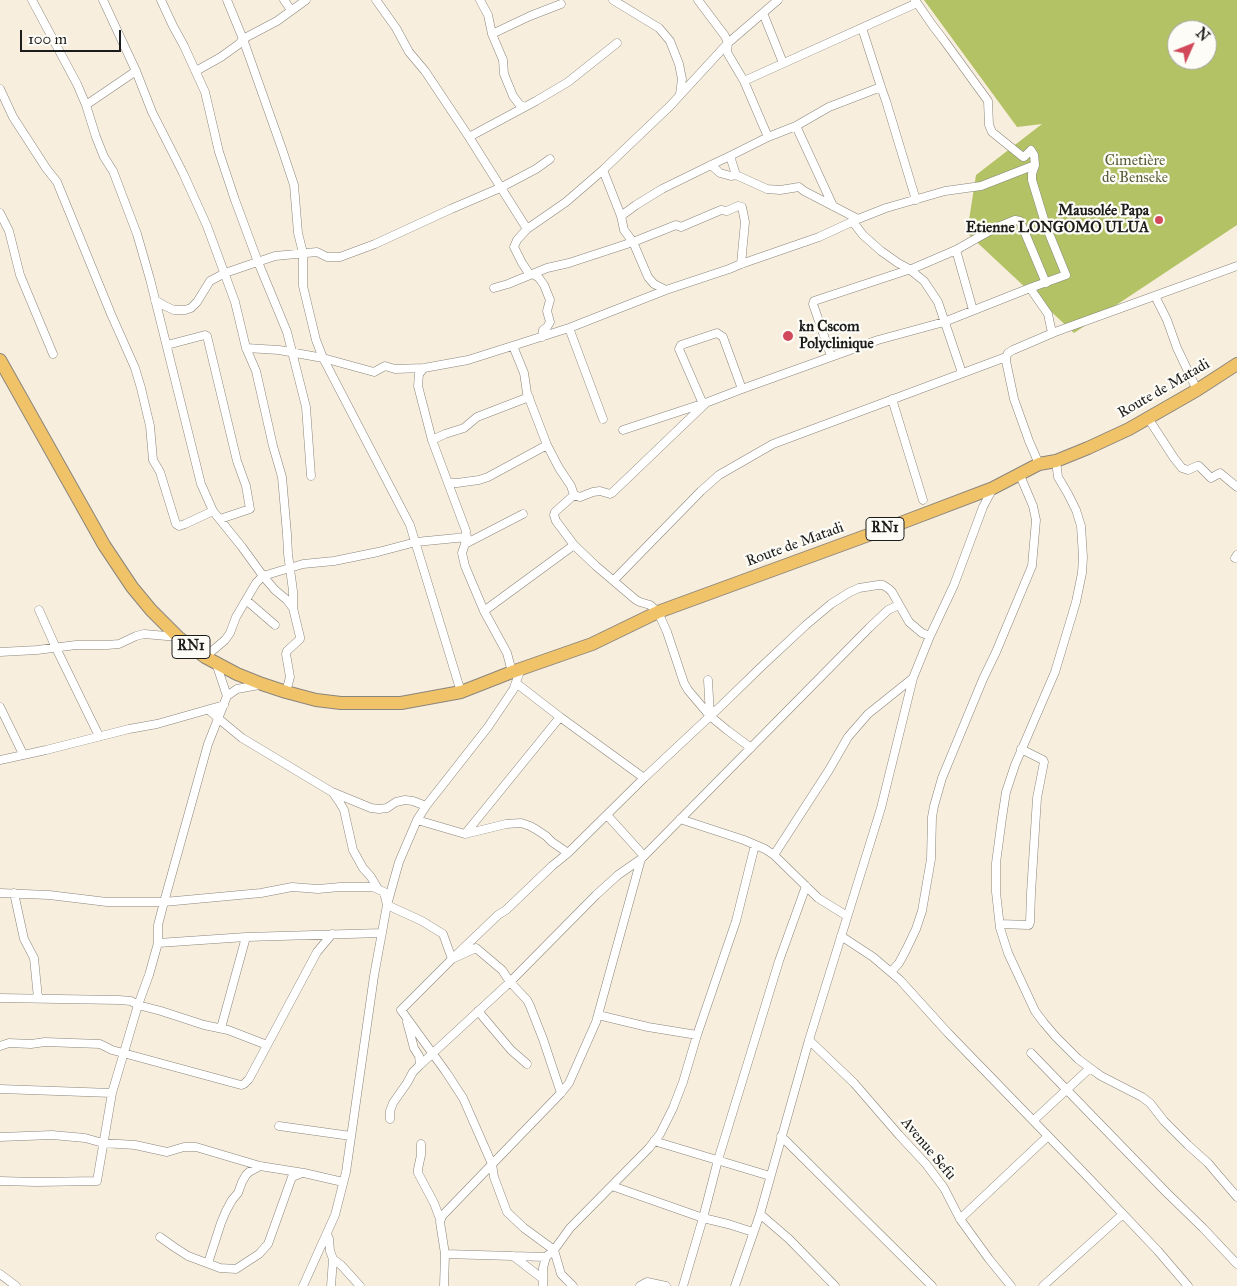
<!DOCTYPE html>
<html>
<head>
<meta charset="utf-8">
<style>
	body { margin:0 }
	#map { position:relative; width:1237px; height:1286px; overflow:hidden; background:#f8eedd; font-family:"IM FELL Great Primer",serif }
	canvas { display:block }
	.north { position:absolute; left:1167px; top:20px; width:50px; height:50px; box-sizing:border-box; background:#fdfcf7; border:1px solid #a3a29f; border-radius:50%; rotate:46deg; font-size:14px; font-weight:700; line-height:20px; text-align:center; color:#1c1c1c }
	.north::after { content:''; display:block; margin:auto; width:18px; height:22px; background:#d1495b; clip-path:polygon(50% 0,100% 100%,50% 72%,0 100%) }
	.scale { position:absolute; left:20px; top:30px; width:101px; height:22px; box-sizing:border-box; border:2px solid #1c1c1c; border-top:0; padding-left:6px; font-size:15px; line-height:18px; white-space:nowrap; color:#1c1c1c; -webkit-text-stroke:4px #fdfcf7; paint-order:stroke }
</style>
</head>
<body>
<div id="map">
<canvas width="1237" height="1286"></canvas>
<div class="north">N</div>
<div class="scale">100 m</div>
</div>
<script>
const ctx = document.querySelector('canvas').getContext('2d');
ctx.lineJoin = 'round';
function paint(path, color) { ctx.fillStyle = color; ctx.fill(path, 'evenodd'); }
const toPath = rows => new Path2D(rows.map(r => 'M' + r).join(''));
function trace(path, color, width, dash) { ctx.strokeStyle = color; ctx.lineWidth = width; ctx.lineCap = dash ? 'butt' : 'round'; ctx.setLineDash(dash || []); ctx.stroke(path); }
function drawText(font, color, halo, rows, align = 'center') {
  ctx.font = font + ' "IM FELL Great Primer",serif'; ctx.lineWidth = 4.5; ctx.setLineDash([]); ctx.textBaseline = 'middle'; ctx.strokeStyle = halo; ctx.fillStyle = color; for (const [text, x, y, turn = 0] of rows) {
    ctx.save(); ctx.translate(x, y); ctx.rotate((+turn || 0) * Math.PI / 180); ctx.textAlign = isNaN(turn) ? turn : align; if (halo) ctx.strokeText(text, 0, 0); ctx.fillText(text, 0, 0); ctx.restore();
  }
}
paint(toPath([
	[924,0,1237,0,1237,225,1074,333,967,233,976,175,1042,124,1017,127],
	[1177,30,1207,30,1207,60,1177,60]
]), '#b2c264');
const minor = toPath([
	[32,0,77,84,86,105,96,137,104,157,113,171,137,234,150,279,201,484,213,511,242,547,263,576,275,590,287,600,293,608],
	[103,0,136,71,152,112,183,173,207,226,235,302,246,348,256,371,273,446,282,477,287,534,288,554,293,591,293,608,300,637,300,639,287,651,286,654,290,677,286,692],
	[161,0,173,26,184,46,205,92,219,152,235,200,258,262,287,332,306,407,311,476],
	[227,0,243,39,282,149,294,185,298,233,303,253,303,286,316,340,323,358,410,525,461,692],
	[284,0,291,10],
	[376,0,396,28,409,52,425,71,469,137,527,229],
	[480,0,488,15,492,34,503,60,504,74,513,96,519,104,524,107],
	[613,0,659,28,670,41,679,64,682,79,680,94],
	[698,0,725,36,728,43,727,51,728,54,744,81,768,137],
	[915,0,933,26,943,39,988,101,989,125,992,132,1023,157,1024,157,1031,150,1034,155,1035,165],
	[763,13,783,63],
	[862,28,881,87,886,101,916,200],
	[492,34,530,16,561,4],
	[196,71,221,57,239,44,243,39,277,21,306,0],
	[744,81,917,3],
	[0,89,13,117,46,168,57,182,111,314,135,368,141,388,150,426,153,460,160,472,176,524,179,526,185,524,213,511],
	[86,105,136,71],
	[796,126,833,206],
	[469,137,536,101,568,82,617,43],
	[730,156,736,175],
	[711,165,720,173,731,176,736,175,767,189,780,190,799,187,804,191,858,219],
	[603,170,621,216,624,230,633,242,648,277,654,284,666,290],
	[0,213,9,231,20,275,53,354],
	[621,216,636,205,662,189,711,165,730,156,768,137,796,126,829,107,881,87],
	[853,222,863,235,881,251,898,263,909,269,924,281,938,302,962,373],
	[956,250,973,310],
	[533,274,539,278,544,285,550,300,547,311,550,322,547,327,543,330,542,337],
	[530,275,522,263,514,247,517,240,527,229,566,202,603,170,670,106,728,43,778,0],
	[494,288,508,284,547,268,569,263,633,242,676,225,681,227,721,210,727,211,738,206,742,207,745,222,741,264],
	[1030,288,1048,314,1052,333],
	[1155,296,1167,320,1177,348,1197,390],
	[155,300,165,306,174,310,185,310,191,308,197,302,210,281,225,273,275,256,317,252,327,257,340,257,375,244,451,209,500,188,536,169,550,159],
	[569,328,603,419],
	[167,345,205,335,207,336,237,461,246,486,250,509,220,519],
	[513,346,524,373,527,393,547,445,559,468,571,486,574,495,555,512,554,515,556,521,574,545,596,566,636,600,640,602,650,605,658,612,667,632,684,683,688,690,710,716,727,730,751,748],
	[246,348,279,350,323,358,374,372,385,366,395,369,424,368,468,360,569,328,666,290,729,269,741,264,819,237,858,219,886,208,945,191,981,186,1035,165,1032,174,1032,180,1046,226,1066,275,1030,288,944,322,878,340,742,389,708,402,623,430],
	[831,356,813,304,814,301,914,268,956,250,993,229,1015,220,1020,221,1046,283],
	[424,368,419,374,418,386,432,440,466,531,465,544,462,553,465,566,484,611,507,653,512,672],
	[892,399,923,500],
	[703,404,679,349,681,345,717,333,723,337,742,389],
	[1148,418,1174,458,1182,468,1188,470,1197,466,1199,466,1211,478,1220,473,1237,487],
	[432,440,445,434,464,428,477,417,529,397],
	[1056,461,1058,477,1068,494,1076,510,1081,526,1083,557,1082,573,1076,602,1055,672,1015,765,1006,792,1002,818,996,863,996,892,1000,928,1008,953,1035,1011,1044,1023,1056,1037,1078,1059,1090,1068,1101,1076,1142,1097,1150,1103,1164,1121,1188,1145,1208,1163,1237,1197],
	[1039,464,1029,441,1014,399,1006,361,1006,357,1008,353,1013,350,1055,332,1237,266],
	[448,483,457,483,479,480,488,477,547,445],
	[574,495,580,497,593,492,600,491,610,494,612,493,706,403],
	[465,544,523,514],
	[1235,558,1237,555],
	[614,580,701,491,719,475,773,444,1006,357],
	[246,600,275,625],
	[39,610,56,648,99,736],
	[484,611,574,545],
	[0,652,37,650,76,645,107,645,119,644,136,636,144,634,178,637],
	[205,657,225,640,230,633,236,617,256,583,263,576,303,564,334,561,378,552,416,542,467,537],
	[216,663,227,696],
	[708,680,710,716],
	[516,683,560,717,644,778],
	[0,707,23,754],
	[209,710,219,719,242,738,332,792,371,808,379,809,387,808,396,802,405,800,413,801,426,806],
	[0,760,46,750,129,729,157,724,224,705],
	[333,793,340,803,344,810,353,850,363,868,371,877,378,889],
	[607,815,644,856],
	[680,819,744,840,765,849,774,855,818,898,847,916],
	[417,820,465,834,506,824,521,823,530,826,537,830,546,836,552,842,568,853],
	[465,834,560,717],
	[774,855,829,770,848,737,868,714,913,678],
	[0,893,49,895,107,902,164,902,261,893,292,887,318,889,340,887,373,887,384,892,387,905,422,921,443,934,452,959,498,915,506,910,552,866,568,853,644,778,723,704,760,668,806,625,831,604,850,592,859,588,878,585,883,585,889,589,892,592,909,622,922,633,930,636],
	[14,893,24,939,34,958,38,998],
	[1000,924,1028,925,1029,925,1030,922,1031,893,1037,798,1044,762,1043,760,1021,749],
	[841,936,873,957,900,980,948,1033,1085,1174,1158,1251,1188,1286],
	[158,943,246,937,382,933],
	[891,972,899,963,906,950,916,929,922,911,931,859,932,817,934,806,942,778,983,679,996,652,1032,566,1036,520,1033,506,1019,473],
	[0,998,119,1000,131,1001,138,1005,149,975,158,943,158,925,164,902,208,744,227,696,237,689,259,685],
	[478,1011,511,1050,527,1064],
	[598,1015,648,1027,697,1035],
	[407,1022,414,1048,419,1056,420,1065],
	[221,1028,246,937],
	[809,1040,854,1083,899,1135,926,1164,944,1188,960,1219,989,1259,1011,1286],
	[0,1046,9,1043,31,1044,45,1042,100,1044,112,1050,241,1085,244,1084,249,1079,317,952,332,934],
	[1031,1053,1166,1192,1203,1228,1237,1264],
	[0,1089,112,1093],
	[561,1093,543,1039,530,1006,527,1000,510,982,502,970,476,948,452,959,401,1010,446,1072,463,1098,492,1164,494,1177,507,1212,524,1228,554,1250,561,1274,573,1286],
	[390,1119,390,1111,393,1103,407,1083,413,1072,420,1065,510,982,596,895,618,875,641,859,869,628,888,610,899,605],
	[1034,1120,1090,1068],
	[279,1126,351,1136],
	[781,1136,932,1286],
	[0,1137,52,1135,85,1138,103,1143,135,1145,167,1152,184,1147,196,1147,260,1166,304,1173,343,1182],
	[654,1141,770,1176],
	[421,1144,421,1155,418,1169,418,1173,434,1203,440,1219],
	[0,1181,37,1182,97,1181,112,1093,138,1005,161,1011,204,1025,228,1030,267,1045],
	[612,1186,703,1218,728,1224,753,1232],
	[760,1214,789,1239,835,1286],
	[960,1219,1048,1136],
	[327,1234,329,1239,330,1251,333,1259,331,1286],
	[160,1237,174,1247,188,1256,220,1268,236,1269,259,1254,268,1244,292,1177,302,1173],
	[445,1254,546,1257,554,1250,570,1228,649,1148,660,1134,673,1108,683,1082,697,1035,736,921,755,845],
	[513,1256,543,1279],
	[333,1259,341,1265,360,1286],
	[208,1263,221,1223,226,1211,232,1200,238,1193,242,1182,246,1175,249,1172,260,1166],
	[0,1274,16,1286],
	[303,1286,335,1215,346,1172,374,976,387,905,399,862,417,820,426,806,488,727,513,690,521,669],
	[444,1286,445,1254,440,1222,442,1216,561,1093,569,1083,596,1022,641,859],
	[543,1286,543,1268,546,1257],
	[640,1286,647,1282,666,1286],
	[683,1286,703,1218,718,1160,779,961,806,886],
	[735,1286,760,1214,809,1040,881,808,913,678,930,636,954,585,983,507,993,488],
	[1043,1286,1123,1214]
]);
const trunk = toPath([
	[0,360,104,545,132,587,151,610,178,637,205,657,237,674,262,684,286,692,316,700,341,703,401,703,461,692,512,672,592,644,658,612,893,526,993,488,1039,464,1056,461,1088,448,1129,429,1197,390,1237,364]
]);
trace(minor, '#8a857c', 9);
trace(trunk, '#8a857c', 14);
trace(minor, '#fff', 8);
trace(trunk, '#f1c369', 12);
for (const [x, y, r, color] of [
	[1159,220,5,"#d1495b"],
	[788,336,6,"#d1495b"]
]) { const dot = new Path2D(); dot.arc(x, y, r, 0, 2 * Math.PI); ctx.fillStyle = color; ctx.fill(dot); trace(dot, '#fdfcf7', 2); }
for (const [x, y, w] of [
	[885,529,38],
	[191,647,38]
]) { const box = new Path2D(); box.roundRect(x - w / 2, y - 11.5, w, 23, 4); ctx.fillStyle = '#fdfcf7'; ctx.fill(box); trace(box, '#1c1c1c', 1); }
drawText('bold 14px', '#1c1c1c', null, [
	["RN1",885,529],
	["RN1",191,647]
]);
drawText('15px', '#585e39', '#fdfcf7', [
	["Cimetière",1135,161],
	["de Benseke",1135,178]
]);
drawText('bold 15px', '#1c1c1c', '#fdfcf7', [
	["Mausolée Papa",1149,211],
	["Etienne LONGOMO ULUA",1149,228],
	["kn Cscom",799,327,"left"],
	["Polyclinique",799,344,"left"]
], 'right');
drawText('15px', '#1c1c1c', '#fdfcf7', [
	["Route de Matadi",1164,389,-30],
	["Route de Matadi",795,545,-20],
	["Avenue Sefu",928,1149,50]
]);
</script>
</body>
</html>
